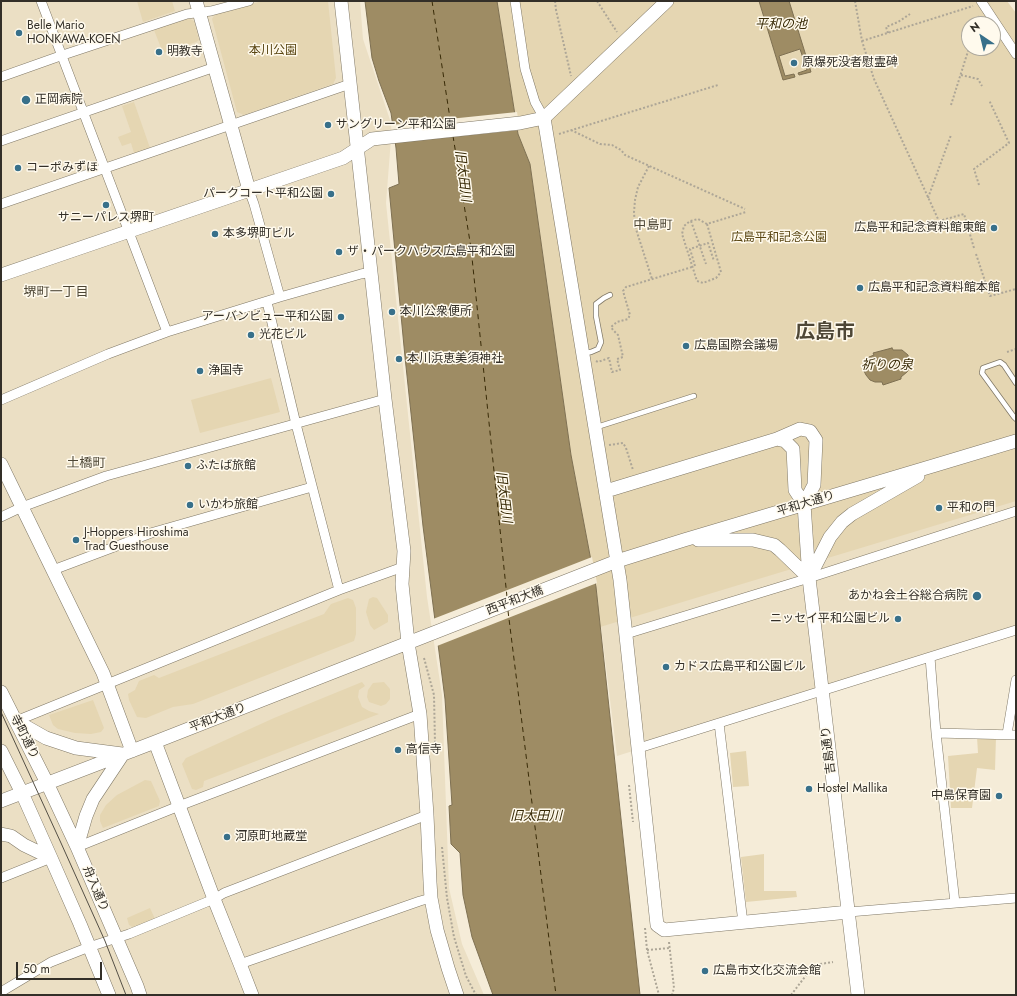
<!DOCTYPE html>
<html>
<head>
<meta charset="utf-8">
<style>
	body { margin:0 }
	#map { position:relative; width:1017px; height:996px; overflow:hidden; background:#f5ecd8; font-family:Jost,sans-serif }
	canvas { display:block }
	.frame { position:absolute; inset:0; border:2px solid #332f28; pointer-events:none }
	.north { position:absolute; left:961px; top:16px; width:40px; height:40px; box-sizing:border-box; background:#fffaed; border:1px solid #ada99e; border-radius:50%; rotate:325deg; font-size:11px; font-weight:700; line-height:16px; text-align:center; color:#332f28 }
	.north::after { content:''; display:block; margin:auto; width:14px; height:18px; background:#38708a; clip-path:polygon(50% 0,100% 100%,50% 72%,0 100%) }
	.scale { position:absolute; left:16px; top:962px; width:86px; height:18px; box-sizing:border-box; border:2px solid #332f28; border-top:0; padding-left:5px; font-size:12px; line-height:14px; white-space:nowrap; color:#332f28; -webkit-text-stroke:3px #fffaed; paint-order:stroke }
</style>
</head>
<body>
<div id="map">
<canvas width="1017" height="996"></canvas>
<div class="frame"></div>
<div class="north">N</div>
<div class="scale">50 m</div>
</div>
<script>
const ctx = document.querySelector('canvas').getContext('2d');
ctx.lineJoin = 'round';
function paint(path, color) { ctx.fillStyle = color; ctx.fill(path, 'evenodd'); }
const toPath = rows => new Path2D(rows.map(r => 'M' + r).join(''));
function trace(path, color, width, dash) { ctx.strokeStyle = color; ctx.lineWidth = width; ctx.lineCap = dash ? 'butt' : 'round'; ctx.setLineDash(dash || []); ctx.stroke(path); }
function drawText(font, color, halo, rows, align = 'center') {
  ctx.font = font + ' Jost,"Noto Sans JP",sans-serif'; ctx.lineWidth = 3; ctx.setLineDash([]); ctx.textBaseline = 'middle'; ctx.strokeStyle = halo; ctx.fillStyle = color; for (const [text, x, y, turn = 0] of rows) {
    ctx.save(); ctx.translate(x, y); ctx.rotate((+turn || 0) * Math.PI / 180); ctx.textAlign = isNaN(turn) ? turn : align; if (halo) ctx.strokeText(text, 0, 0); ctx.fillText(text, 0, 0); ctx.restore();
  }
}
paint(toPath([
	[1,1,360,1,363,39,392,126,386,203,427,597,442,695,449,888,462,944,484,995,1,995],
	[1016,436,1016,630,617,756,594,570]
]), '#ebdfc4');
paint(toPath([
	[137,1,172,1,175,11,143,22],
	[263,1,328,1,336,78,333,84,244,115,237,112,212,19,216,13],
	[497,1,1007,1,1016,13,1016,501,600,627,596,587,571,455,530,164,518,134],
	[969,24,993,24,993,48,969,48],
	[188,18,194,21,199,40,196,42,163,53,154,30],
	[134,102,150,148,134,153,131,143,122,146,118,137,131,132,122,106],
	[271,378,280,412,200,433,191,400],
	[373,597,377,598,388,615,388,622,374,630,370,625,366,612,369,599],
	[348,598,353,600,356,608,356,634,354,641,193,704,173,707,146,718,137,717,129,700,128,694,135,690,139,681,154,675,159,678,324,614,331,604],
	[362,682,365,686,359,690,358,697,362,707,369,711,379,714,204,781,203,787,196,790,192,789,182,764,186,758,274,718],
	[384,682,390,689,390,699,386,704,381,706,369,702,367,697,368,690,373,683],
	[93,700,104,728,101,732,91,734,75,733,58,729,53,725,49,715],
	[977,737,996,737,995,770,977,768,972,808,951,808,948,756,978,753],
	[746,751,749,786,733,787,730,753],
	[145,780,151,781,160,801,159,806,103,828,100,821,100,815,106,805,117,795],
	[764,854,764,891,796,891,797,897,746,902,741,857],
	[150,908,155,919,133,927,129,925,127,918]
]), '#e5d6b2');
const water = toPath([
	[365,1,497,1,518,134,530,164,571,455,596,587,640,995,493,995,472,937,463,895,460,853,451,844,449,806,452,805,445,699,423,526,405,357,389,188,399,184,396,148,391,113,379,81,372,58,365,1],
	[759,1,789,1,811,72,799,75,798,73,807,70,800,49,779,56,785,76,794,74,795,77,783,80,759,1],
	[892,348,893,350,902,350,908,355,910,364,910,367,907,372,901,377,901,379,883,385,882,382,875,382,870,380,866,375,864,371,864,366,866,361,869,357,874,355,873,353,892,348]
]);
paint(water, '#9e8c64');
trace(water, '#7e7052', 1);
paint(toPath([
	[517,112,520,130,393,143,391,125],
	[592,557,597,583,437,646,433,619]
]), '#f5ecd8');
trace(toPath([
	[432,1,451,125],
	[453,136,471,248,507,597],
	[508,611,556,995]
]), '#392b07', 1, [5, 4]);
const lane = toPath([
	[585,353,591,352,598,349,601,342,596,316,596,304,604,298,610,295],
	[1016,383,1004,365,1000,362,983,368,982,373,1014,417,1016,419],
	[597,427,694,396]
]);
const street = toPath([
	[41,1,167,332],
	[515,1,525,69,535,102,544,118],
	[981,1,1016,54],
	[1,77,63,55,187,14,211,11,249,1],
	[1,141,215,67],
	[249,190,254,204,280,297],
	[1,204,350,84],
	[267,302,296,424,339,590],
	[1,400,108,354,167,332,280,297,361,274,371,272],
	[1,517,22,507,106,476,385,399],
	[53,570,154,532,312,487],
	[626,634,809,578,1016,511],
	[930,657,936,733,955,903],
	[16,721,339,590,403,567],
	[719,723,743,923],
	[936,733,1016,735],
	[1007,734,1016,680],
	[639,748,1016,630],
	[77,847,179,806,420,714],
	[1,878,51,858],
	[849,912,1016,898],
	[240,964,420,901,431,898],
	[1,992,51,962,89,947,129,934,214,899,224,893,427,815]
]);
const secondary = toPath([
	[196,1,249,190],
	[341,1,385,399,404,551,402,584,408,643,420,714,427,815,430,882,431,898,437,930,448,968,457,995],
	[544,118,620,580,657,925,664,930,849,912],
	[1,275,343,158,372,139,520,123,544,118,667,1],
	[777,439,785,441,793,449,795,490,804,504,809,578,858,995],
	[1,464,103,673,132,751],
	[606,491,777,439,800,429,810,431,816,440,814,485,804,504],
	[698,540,753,540,774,545,780,550,809,578],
	[809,578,830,537,842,522,852,514,918,476],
	[1,692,47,783,77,847,137,986,140,995],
	[16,721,46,738,76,748,122,754],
	[155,742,214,899,240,964,252,995],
	[1,751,22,793,51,858,80,924,109,995],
	[1,801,155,742,617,561,684,540,936,465,1016,441],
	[1,834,11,836,24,845,51,858],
	[77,847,86,816,93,799,123,754]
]);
trace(lane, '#817967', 6);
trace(street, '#817967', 10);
trace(secondary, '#817967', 14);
trace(toPath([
	[555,1,556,10,571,76],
	[597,1,617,32],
	[855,1,862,41,874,79,938,219,939,221,964,214,974,248],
	[977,24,979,16],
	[888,33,886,27,898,22,910,14],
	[862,41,973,6],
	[961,75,978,79,982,86],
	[951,105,969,48],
	[571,130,600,144,612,145,621,150,625,155,745,209],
	[559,134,718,85],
	[649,166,638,187,635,200,634,212,635,226,652,279],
	[979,185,974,169,1009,143,989,100],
	[928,198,951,135],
	[691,221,706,264],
	[707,224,721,272,716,278,703,283,697,281,682,234,684,226,690,221,698,219,707,224,746,212],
	[976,254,990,296,1016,289],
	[695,266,690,249,708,243,714,261],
	[1007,352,1016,349],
	[596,361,598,362,609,358,612,372,620,370,617,359,623,357,618,335,613,330,611,327,617,322,628,319,630,315,623,291,626,287,692,267],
	[609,445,623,443,626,448,633,470],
	[424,658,434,695,435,743],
	[629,785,633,822],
	[442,847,447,898,454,937,466,976,476,995],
	[645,928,647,950,659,995],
	[669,942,674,988,672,995],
	[647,950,670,948],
	[791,995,814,965,833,962]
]), '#ada697', 2, [2, 2]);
trace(lane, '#fff', 4.5);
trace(street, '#fff', 9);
trace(secondary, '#fff', 13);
trace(toPath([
	[1,712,61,843,105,941,126,995]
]), '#555046', 1);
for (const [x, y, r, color] of [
	[19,33,4,"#38708a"],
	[159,52,4,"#38708a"],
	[794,63,4,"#38708a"],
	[26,100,5,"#38708a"],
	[328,125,4,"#38708a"],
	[18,168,4,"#38708a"],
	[331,194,4,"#38708a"],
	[106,205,4,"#38708a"],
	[994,228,4,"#38708a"],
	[215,234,4,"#38708a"],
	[339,252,4,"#38708a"],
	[860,288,4,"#38708a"],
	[392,312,4,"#38708a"],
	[341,317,4,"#38708a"],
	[251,335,4,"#38708a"],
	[686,346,4,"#38708a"],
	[399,359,4,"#38708a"],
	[200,371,4,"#38708a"],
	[188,466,4,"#38708a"],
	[190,505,4,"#38708a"],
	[939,508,4,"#38708a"],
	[76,540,4,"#38708a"],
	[977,596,5,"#38708a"],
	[898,619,4,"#38708a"],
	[666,667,4,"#38708a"],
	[398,750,4,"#38708a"],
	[809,789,4,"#38708a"],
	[999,796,4,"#38708a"],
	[227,837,4,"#38708a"],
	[705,971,4,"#38708a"]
]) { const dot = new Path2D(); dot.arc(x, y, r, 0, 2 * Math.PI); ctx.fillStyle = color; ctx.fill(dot); trace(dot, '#fffaed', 1.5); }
drawText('12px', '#332f28', '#fffaed', [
	["Belle Mario",27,26],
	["HONKAWA-KOEN",27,40],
	["明教寺",167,52],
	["原爆死没者慰霊碑",802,63],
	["正岡病院",35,100],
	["サングリーン平和公園",336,125],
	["コーポみずほ",26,168],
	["パークコート平和公園",323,194,"right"],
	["サニーパレス堺町",106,218,"center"],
	["広島平和記念資料館東館",986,228,"right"],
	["本多堺町ビル",223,234],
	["ザ・パークハウス広島平和公園",347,252],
	["広島平和記念資料館本館",868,288],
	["本川公衆便所",400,312],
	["アーバンビュー平和公園",333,317,"right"],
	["光花ビル",259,335],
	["広島国際会議場",694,346],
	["本川浜恵美須神社",407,359],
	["浄国寺",208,371],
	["ふたば旅館",196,466],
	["いかわ旅館",198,505],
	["平和の門",947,508],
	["J-Hoppers Hiroshima",84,533],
	["Trad Guesthouse",84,547],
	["あかね会土谷総合病院",968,596,"right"],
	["ニッセイ平和公園ビル",890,619,"right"],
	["カドス広島平和公園ビル",674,667],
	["高信寺",406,750],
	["Hostel Mallika",817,789],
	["中島保育園",991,796,"right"],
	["河原町地蔵堂",235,837],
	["広島市文化交流会館",713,971]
], 'left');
drawText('12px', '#594512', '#fffaed', [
	["本川公園",273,51],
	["広島平和記念公園",779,238]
]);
drawText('12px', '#332f28', '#fffaed', [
	["平和大通り",806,504,-17],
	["西平和大橋",515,601,-21],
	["平和大通り",218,718,-21],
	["寺町通り",24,737,63],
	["吉島通り",829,750,-97],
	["舟入通り",95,889,67]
]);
drawText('italic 13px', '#392b07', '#fffaed', [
	["平和の池",781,25],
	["旧太田川",462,176,83],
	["祈りの泉",887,366],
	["旧太田川",503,497,83],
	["旧太田川",536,817]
]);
drawText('13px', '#4e4736', '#fffaed', [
	["中島町",653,226],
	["堺町一丁目",56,293],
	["土橋町",86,464]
]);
drawText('bold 20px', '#4e4736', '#fffaed', [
	["広島市",825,333]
]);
</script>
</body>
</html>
